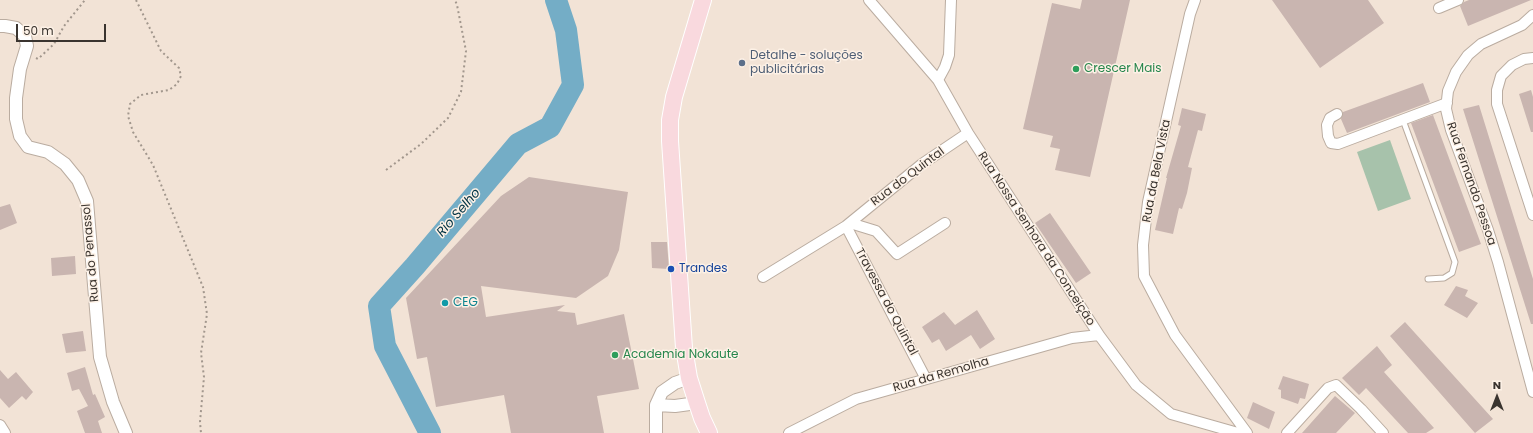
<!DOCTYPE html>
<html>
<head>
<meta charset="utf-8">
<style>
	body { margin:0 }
	#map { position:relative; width:1533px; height:433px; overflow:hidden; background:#f2e3d6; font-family:Poppins,sans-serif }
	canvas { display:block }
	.north { position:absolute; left:1477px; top:377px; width:40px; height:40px; -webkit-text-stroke:3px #fdf1e6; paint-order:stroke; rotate:0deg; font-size:11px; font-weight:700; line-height:16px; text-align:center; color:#3a342f }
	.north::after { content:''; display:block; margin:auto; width:14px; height:18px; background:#3a342f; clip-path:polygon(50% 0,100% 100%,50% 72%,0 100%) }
	.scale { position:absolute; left:16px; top:24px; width:90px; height:18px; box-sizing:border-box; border:2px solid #3a342f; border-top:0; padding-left:5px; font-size:12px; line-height:14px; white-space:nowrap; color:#3a342f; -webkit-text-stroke:3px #fdf1e6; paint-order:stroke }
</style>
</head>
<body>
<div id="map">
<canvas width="1533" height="433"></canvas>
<div class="north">N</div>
<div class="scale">50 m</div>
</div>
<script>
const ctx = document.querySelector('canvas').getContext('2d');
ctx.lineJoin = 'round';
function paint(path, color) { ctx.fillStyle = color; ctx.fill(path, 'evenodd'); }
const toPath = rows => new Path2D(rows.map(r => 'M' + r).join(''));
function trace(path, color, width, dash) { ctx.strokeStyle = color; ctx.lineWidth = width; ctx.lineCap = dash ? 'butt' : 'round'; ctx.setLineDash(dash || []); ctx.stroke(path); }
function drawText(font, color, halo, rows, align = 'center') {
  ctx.font = font + ' Poppins,sans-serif'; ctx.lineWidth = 3; ctx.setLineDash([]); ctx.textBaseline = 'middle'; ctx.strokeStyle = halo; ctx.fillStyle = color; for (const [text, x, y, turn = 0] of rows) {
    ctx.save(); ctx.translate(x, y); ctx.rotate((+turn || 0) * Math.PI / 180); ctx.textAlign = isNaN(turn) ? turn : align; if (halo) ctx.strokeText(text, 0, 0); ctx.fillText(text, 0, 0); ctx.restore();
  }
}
paint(toPath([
	[1390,140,1411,199,1378,211,1357,152]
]), '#a7c2ab');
trace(toPath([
	[430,433,385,346,379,306,415,266,518,144,550,127,573,85,566,30,556,0]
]), '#74adc6', 22);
paint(toPath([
	[1082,0,1130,0,1090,177,1055,170,1060,149,1050,147,1053,136,1023,129,1052,3,1080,9],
	[1272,0,1368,0,1384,23,1320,68],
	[1469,0,1531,0,1468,26,1460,6,1464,2],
	[1423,83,1430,102,1347,133,1341,119,1343,112],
	[1531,90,1533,97,1533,132,1531,132,1519,94],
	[1479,105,1533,279,1533,324,1531,324,1463,109],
	[1182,108,1206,114,1202,131,1198,130,1188,167,1192,168,1187,193,1182,209,1179,208,1173,234,1155,230,1167,178,1166,178,1181,126,1178,125],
	[1433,115,1481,244,1459,252,1411,123],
	[529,177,628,192,619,250,608,276,576,298,481,286,486,317,565,305,557,311,575,313,577,325,624,314,639,389,597,396,604,433,511,433,504,395,436,407,427,357,417,359,406,298,501,196],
	[10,204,17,223,0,230,0,207],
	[1050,213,1091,273,1076,283,1035,223],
	[651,242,667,242,669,269,652,268],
	[75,256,76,274,52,276,51,258],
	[1456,286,1468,290,1465,296,1478,303,1467,318,1444,305],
	[977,310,995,339,980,349,971,335,946,351,939,339,932,343,922,327,944,312,955,325],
	[1405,322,1493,419,1475,433,1390,336],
	[83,331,86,351,66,353,62,334],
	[1377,346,1392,365,1384,372,1434,428,1426,433,1408,433,1366,388,1359,395,1342,378],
	[85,367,93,395,95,394,105,417,98,421,102,433,85,433,77,411,88,406,79,389,72,391,67,373],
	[0,370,8,379,16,372,33,392,26,400,22,396,9,408,0,398],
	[1283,376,1309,384,1305,399,1300,398,1298,404,1281,398,1281,390,1278,389],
	[1335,396,1355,413,1336,433,1302,433],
	[1253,402,1275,412,1269,429,1247,418]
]), '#c9b5b0');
const service = toPath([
	[1403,120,1455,262,1452,273,1444,278,1428,279]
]);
const minor = toPath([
	[869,0,938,80,968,133,1099,335,1136,385,1171,414,1238,433],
	[1195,0,1190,14,1148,202,1143,245,1144,276,1175,335,1247,433],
	[1439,8,1458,0],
	[1533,15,1522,25,1481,44,1468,55,1456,72,1448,91,1446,109,1451,130,1488,230,1498,262,1533,392],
	[1533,58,1524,59,1512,65,1501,76,1497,90,1497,104,1533,215],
	[938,80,945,67,949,55,951,0],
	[1337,114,1330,118,1327,125,1328,136,1331,143,1338,144,1447,103],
	[850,223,876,231,897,254,945,223],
	[846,226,926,379],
	[763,277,846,226,922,164,968,133],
	[0,425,5,433],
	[789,433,856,399,1072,338,1099,335],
	[1287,433,1328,388,1336,385,1361,409,1383,433]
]);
const tertiary = toPath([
	[0,26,5,26,16,28,25,36,27,46,20,69,16,98,16,119,20,136,28,147,48,152,65,164,78,180,87,201,100,357,113,402,126,433],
	[656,405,675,406,697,403],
	[656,433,656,405,662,392,675,383,689,378]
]);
const primary = toPath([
	[703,0,674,97,670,120,670,141,684,348,689,378,697,403,702,418,709,433]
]);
trace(service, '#baaca0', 7);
trace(minor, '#baaca0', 12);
trace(tertiary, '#baaca0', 14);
trace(primary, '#fff', 18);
trace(toPath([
	[136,0,161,51,179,68,181,76,177,84,169,90,141,95,130,104,128,116,133,132,153,165,203,287,207,314,201,353,204,377,200,422,201,433],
	[36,58,38,59,54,44,64,26,85,0],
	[386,170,421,144,448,118,461,92,466,51,457,5,455,0]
]), '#a2978d', 2, [2, 3]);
trace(service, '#fff', 5);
trace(minor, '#fff', 10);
trace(tertiary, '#fff', 12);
trace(primary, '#f9d9de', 16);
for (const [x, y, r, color] of [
	[742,63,4,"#5c6f8a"],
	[1076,69,4,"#2e9e5b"],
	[671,269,4,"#1a4fb4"],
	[445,303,4,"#0f9aa8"],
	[615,355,4,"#2e9e5b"]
]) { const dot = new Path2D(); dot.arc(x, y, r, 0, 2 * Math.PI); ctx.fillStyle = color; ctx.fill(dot); trace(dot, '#fdf1e6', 1.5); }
drawText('12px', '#4e5e75', '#fdf1e6', [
	["Detalhe - soluções",750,56],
	["publicitárias",750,70]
], 'left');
drawText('12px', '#27864d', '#fdf1e6', [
	["Crescer Mais",1084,69],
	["Academia Nokaute",623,355]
], 'left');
drawText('12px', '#3a342f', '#fdf1e6', [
	["Rua da Bela Vista",1157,171,-79],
	["Rua do Quintal",908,177,-37],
	["Rua Fernando Pessoa",1471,184,71],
	["Rua Nossa Senhora da Conceição",1036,239,57],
	["Rua do Penassol",91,253,-95],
	["Travessa do Quintal",886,302,62],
	["Rua da Remolha",941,375,-16]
]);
drawText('12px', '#164399', '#fdf1e6', [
	["Trandes",679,269]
], 'left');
drawText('12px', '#0d838f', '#fdf1e6', [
	["CEG",453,303]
], 'left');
drawText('italic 13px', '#034', '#fdf1e6', [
	["Rio Selho",459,213,-49]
]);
</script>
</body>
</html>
